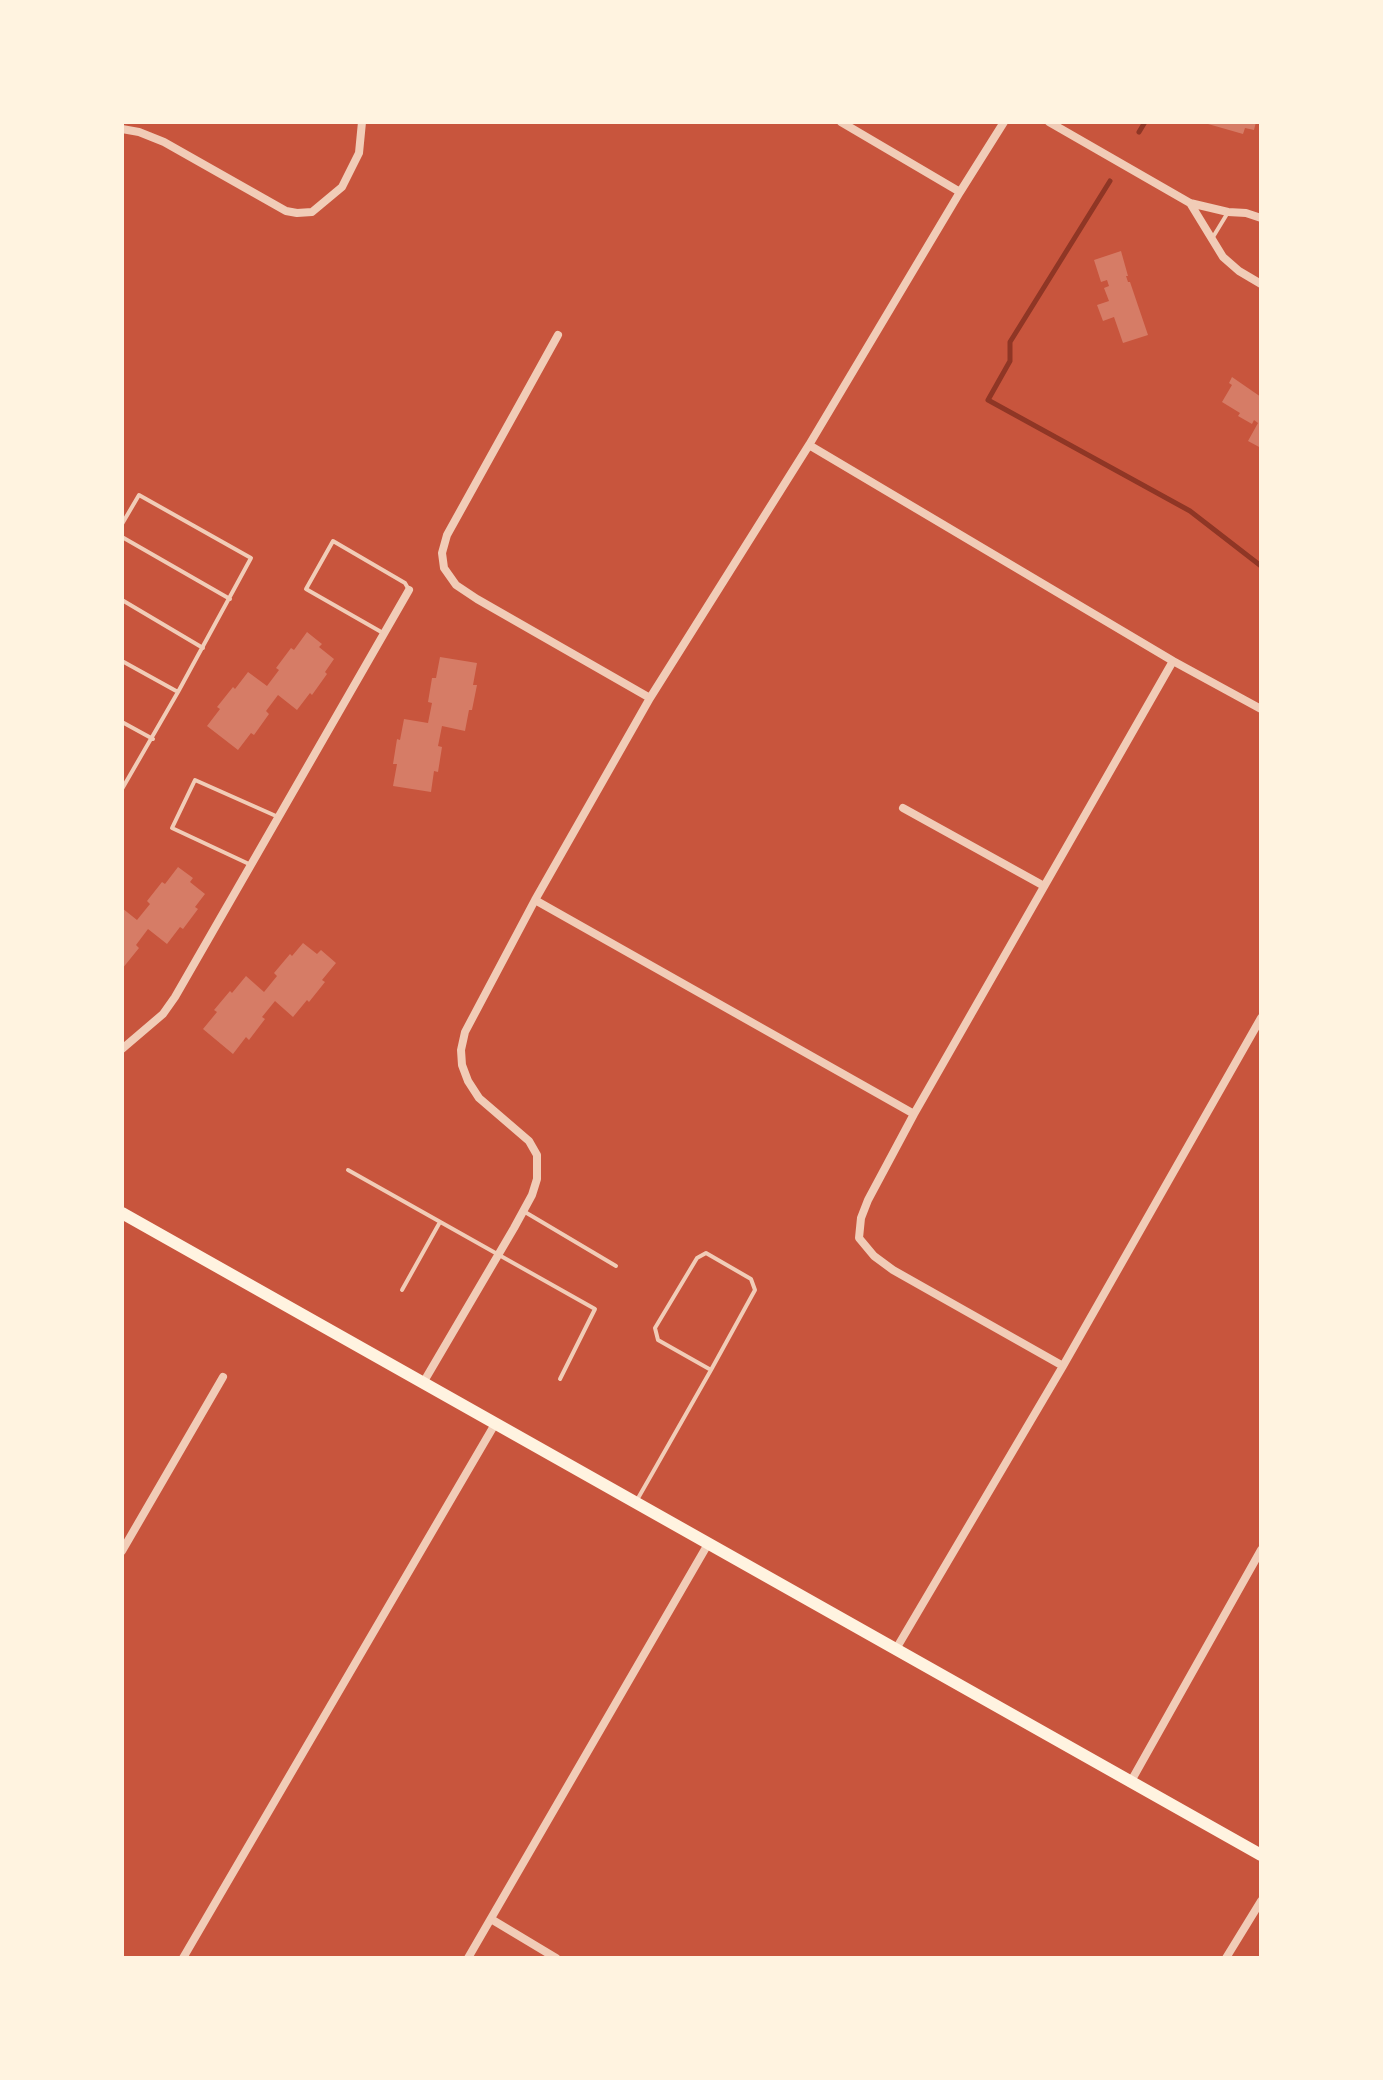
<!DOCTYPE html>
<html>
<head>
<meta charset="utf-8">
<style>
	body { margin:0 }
	#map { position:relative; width:1383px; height:2080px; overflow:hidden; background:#c8553d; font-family:Montserrat,sans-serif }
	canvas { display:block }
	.frame { position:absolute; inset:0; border:124px solid #fff3e0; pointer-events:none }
</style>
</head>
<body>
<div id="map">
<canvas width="1383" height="2080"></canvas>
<div class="frame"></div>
</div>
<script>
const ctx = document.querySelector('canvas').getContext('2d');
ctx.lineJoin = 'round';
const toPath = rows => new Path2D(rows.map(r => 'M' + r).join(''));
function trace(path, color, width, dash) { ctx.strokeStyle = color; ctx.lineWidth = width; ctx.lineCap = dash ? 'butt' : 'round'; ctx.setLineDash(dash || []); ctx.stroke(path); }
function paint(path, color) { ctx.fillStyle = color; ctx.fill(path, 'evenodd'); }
trace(toPath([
	[1139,132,1145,122],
	[1110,181,1010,342,1010,361,988,400,1190,511,1261,566]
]), '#8f3625', 5);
paint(toPath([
	[1201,122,1256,122,1254,130,1245,128,1243,134],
	[1121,251,1128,276,1126,276,1128,282,1130,282,1148,335,1123,343,1114,317,1103,321,1097,305,1109,301,1104,288,1109,286,1107,280,1101,282,1094,260],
	[1232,377,1261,397,1261,448,1248,441,1258,423,1254,420,1252,424,1238,416,1240,413,1222,402,1232,385,1229,383],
	[307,632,322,644,319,647,334,659,325,672,327,674,312,695,310,693,297,710,278,695,266,711,269,714,254,735,251,733,238,750,207,726,220,709,217,707,233,687,235,689,248,672,267,686,279,670,276,668,291,648,294,650],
	[440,657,477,663,473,685,477,685,472,710,469,710,465,731,442,726,438,746,442,747,438,772,434,771,431,792,393,786,397,764,393,764,397,739,400,740,404,719,428,723,432,703,428,702,432,678,436,678],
	[178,867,193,878,190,882,205,894,195,907,198,909,183,929,180,927,167,944,148,929,136,945,139,948,122,969,122,908,137,920,150,904,147,901,162,882,165,884],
	[303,943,317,954,321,950,336,963,322,980,325,982,309,1002,307,1000,293,1017,275,1001,262,1017,265,1019,249,1040,246,1037,233,1054,203,1029,217,1012,214,1010,230,991,232,993,246,976,264,992,277,976,274,973,290,954,292,956]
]), '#d67c66');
trace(toPath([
	[1213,237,1227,214],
	[122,524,139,495,251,558,178,692,122,789],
	[122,537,230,599],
	[122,600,203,648],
	[383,633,306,589,333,541,405,583,409,590],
	[122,661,178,692],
	[122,722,153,739],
	[249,864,172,828,195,780,276,816],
	[348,1170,595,1309,560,1379],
	[525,1212,616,1266],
	[402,1290,440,1222],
	[637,1500,657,1465,711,1370,755,1290,751,1279,706,1253,697,1258,655,1328,658,1340,711,1370]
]), '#f1ccb7', 4);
trace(toPath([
	[841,122,960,192],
	[1049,122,1190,203,1228,212,1246,213,1261,218],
	[122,129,139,132,164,142,286,211,297,213,312,212,342,187,359,153,362,122],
	[1190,203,1223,257,1239,271,1261,284],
	[558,335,447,535,442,553,444,568,456,585,477,599,650,698],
	[809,445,1173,661,1261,709],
	[903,808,1044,886],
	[535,900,914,1114],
	[122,1049,163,1014,175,997,409,590],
	[1063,1366,893,1270,874,1256,859,1238,861,1218,868,1200,914,1114,1173,661],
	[423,1383,514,1228,532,1195,537,1179,537,1155,529,1141,479,1098,468,1081,462,1065,461,1050,465,1032,535,900,650,698,809,445,960,192,1004,122],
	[122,1551,223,1377],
	[896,1649,1063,1366,1261,1018],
	[1130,1783,1261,1550],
	[491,1919,556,1958],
	[183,1958,495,1424],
	[468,1958,708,1544],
	[1226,1958,1261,1901]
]), '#f1ccb7', 8);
trace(toPath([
	[122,1213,1261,1855]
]), '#fff3e0', 12);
</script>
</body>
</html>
